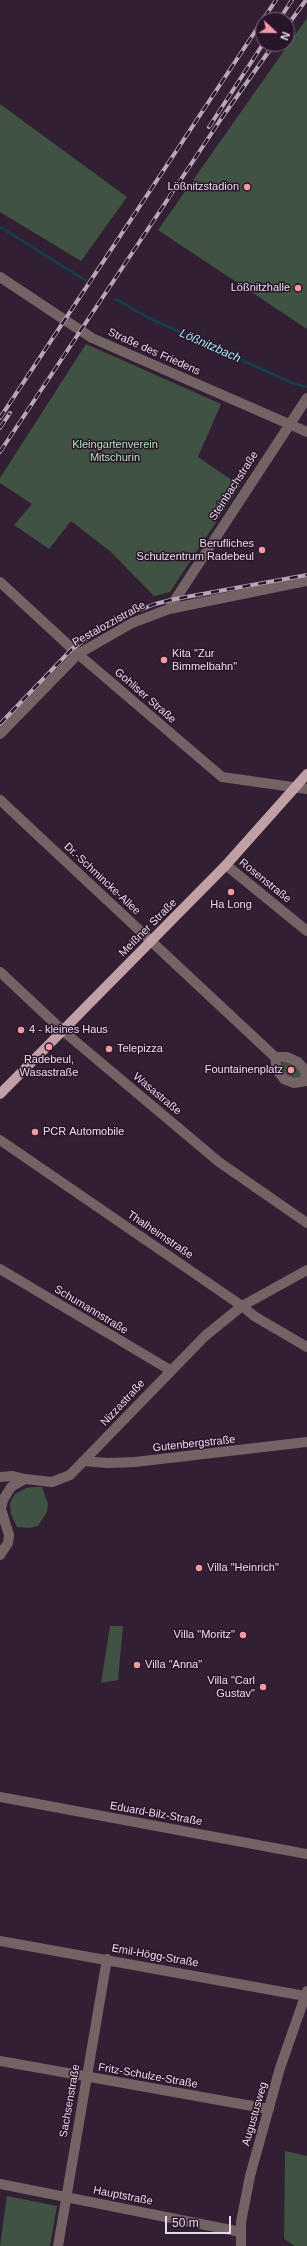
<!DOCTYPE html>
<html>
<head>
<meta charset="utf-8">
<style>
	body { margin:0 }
	#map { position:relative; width:307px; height:2246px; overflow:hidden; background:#331f34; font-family:Helvetica,sans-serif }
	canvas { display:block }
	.north { position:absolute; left:255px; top:12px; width:40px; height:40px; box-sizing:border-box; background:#29152a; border:1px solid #756476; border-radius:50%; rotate:112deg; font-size:11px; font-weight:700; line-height:16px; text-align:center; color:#e8dbe9 }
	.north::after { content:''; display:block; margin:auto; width:14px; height:18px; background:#f49aa2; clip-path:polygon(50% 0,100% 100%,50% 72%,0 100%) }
	.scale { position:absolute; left:165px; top:2216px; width:66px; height:18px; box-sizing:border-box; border:2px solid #e8dbe9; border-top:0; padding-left:5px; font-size:12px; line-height:14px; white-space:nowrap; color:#e8dbe9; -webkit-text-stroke:3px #29152a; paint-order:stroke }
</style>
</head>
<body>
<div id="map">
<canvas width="307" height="2246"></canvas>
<div class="north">N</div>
<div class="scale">50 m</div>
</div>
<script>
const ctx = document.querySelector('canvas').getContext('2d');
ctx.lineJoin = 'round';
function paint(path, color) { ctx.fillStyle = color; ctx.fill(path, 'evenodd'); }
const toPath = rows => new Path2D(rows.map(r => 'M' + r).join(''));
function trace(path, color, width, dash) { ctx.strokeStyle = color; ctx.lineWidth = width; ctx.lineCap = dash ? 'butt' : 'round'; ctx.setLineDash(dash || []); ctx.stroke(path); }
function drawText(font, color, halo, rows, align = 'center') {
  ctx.font = font + ' Helvetica,sans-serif'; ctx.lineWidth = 3; ctx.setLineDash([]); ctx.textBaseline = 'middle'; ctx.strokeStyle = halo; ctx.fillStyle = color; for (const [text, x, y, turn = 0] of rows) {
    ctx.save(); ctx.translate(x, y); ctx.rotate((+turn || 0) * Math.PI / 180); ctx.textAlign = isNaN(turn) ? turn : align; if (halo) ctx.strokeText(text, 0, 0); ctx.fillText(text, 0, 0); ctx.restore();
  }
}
paint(toPath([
	[307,18,307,329,158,230],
	[0,104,127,197,81,261,0,212],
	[86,344,221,404,198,457,240,486,170,592,154,596,111,552,71,521,49,549,14,525,32,504,0,483,0,478],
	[284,1061,293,1063,303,1076,299,1079,286,1074,280,1065],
	[35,1487,42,1487,48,1504,47,1512,38,1526,29,1528,17,1527,11,1514,10,1503,15,1494,26,1488],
	[110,1626,123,1626,118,1680,101,1683],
	[285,2151,307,2156,307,2246,295,2246,284,2239],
	[7,2196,57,2206,50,2246,0,2246]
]), '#405241');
trace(toPath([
	[0,227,85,280],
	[116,299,147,317,292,383,307,387]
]), '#11414e', 2.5);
trace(toPath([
	[0,277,92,338,307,432],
	[0,582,78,654,222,777,307,789],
	[169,609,307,398],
	[0,734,78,654,132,623,169,609,307,581],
	[0,800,275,1057],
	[226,865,307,931],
	[0,972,62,1030,219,1162,307,1223],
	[275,1057,287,1057,298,1062,304,1069,307,1081,294,1083,284,1079,277,1070,275,1057],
	[0,1140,242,1306,254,1316,307,1347],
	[0,1269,170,1370],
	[84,1461,107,1463,135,1462,307,1442],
	[0,1477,13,1476,25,1479],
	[0,1555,8,1543,9,1535,1,1509,3,1500,11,1487,25,1479,52,1482,70,1475,205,1336,242,1306,307,1270],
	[0,1797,307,1854],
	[0,1941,305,1996],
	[0,2061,269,2109],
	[0,2184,241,2232],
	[58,2246,107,1959],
	[241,2246,241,2222,250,2176,280,2068,307,1991]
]), '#746365', 10);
trace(toPath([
	[0,1094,226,865,307,774]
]), '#c19fa2', 10);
trace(toPath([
	[0,1092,224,864,307,771]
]), '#b6a7b7', 1);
const rail = toPath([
	[279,20,292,0],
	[287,26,306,0],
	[209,127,263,44],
	[0,418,276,0],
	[0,428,10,413],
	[0,452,221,119,274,44],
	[0,724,72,649,96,632,137,611,155,604,175,599,307,575]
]);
trace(rail, '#b6a7b7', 4);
trace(rail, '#29152a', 2.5, [8]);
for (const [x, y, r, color] of [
	[247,187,4,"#f49aa2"],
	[298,288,4,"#f49aa2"],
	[262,550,4,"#f49aa2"],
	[164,660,4,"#f49aa2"],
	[231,892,4,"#f49aa2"],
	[21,1030,4,"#f49aa2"],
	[49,1047,4,"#f49aa2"],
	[109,1049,4,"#f49aa2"],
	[291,1070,4,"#f49aa2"],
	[35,1132,4,"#f49aa2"],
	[199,1568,4,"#f49aa2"],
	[243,1635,4,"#f49aa2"],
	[137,1665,4,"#f49aa2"],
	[263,1687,4,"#f49aa2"]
]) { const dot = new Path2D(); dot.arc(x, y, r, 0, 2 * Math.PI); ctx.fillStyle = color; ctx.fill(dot); trace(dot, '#29152a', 1.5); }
drawText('11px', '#e8dbe9', '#29152a', [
	["Lößnitzstadion",239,187],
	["Lößnitzhalle",290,288],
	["Berufliches",254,544],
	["Schulzentrum Radebeul",254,557],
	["Kita \"Zur",172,654,"left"],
	["Bimmelbahn\"",172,667,"left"],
	["Ha Long",231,905,"center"],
	["4 - kleines Haus",29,1030,"left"],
	["Telepizza",117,1049,"left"],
	["Radebeul,",49,1060,"center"],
	["Wasastraße",49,1073,"center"],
	["Fountainenplatz",283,1070],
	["PCR Automobile",43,1132,"left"],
	["Villa \"Heinrich\"",207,1568,"left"],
	["Villa \"Moritz\"",235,1635],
	["Villa \"Anna\"",145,1665,"left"],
	["Villa \"Carl",255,1681],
	["Gustav\"",255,1694]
], 'right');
drawText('11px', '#e8dbe9', '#29152a', [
	["Straße des Friedens",154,352,24],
	["Steinbachstraße",234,486,-57],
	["Pestalozzistraße",109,624,-29],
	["Gohliser Straße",145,696,41],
	["Dr.-Schmincke-Allee",102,879,43],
	["Rosenstraße",265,881,39],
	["Meißner Straße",148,928,-45],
	["Wasastraße",157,1094,40],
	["Thalheimstraße",160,1235,34],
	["Schumannstraße",91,1310,31],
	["Nizzastraße",123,1403,-47],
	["Gutenbergstraße",194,1444,-6],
	["Eduard-Bilz-Straße",156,1814,10],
	["Emil-Högg-Straße",155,1956,10],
	["Fritz-Schulze-Straße",148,2076,10],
	["Sachsenstraße",70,2101,-80],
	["Augustusweg",255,2114,-74],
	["Hauptstraße",123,2196,11]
]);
drawText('11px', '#afe2b2', '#29152a', [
	["Kleingartenverein",115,445],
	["Mitschurin",115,458]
]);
drawText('italic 12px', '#a8e5f9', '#29152a', [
	["Lößnitzbach",210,346,24]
]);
</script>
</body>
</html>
